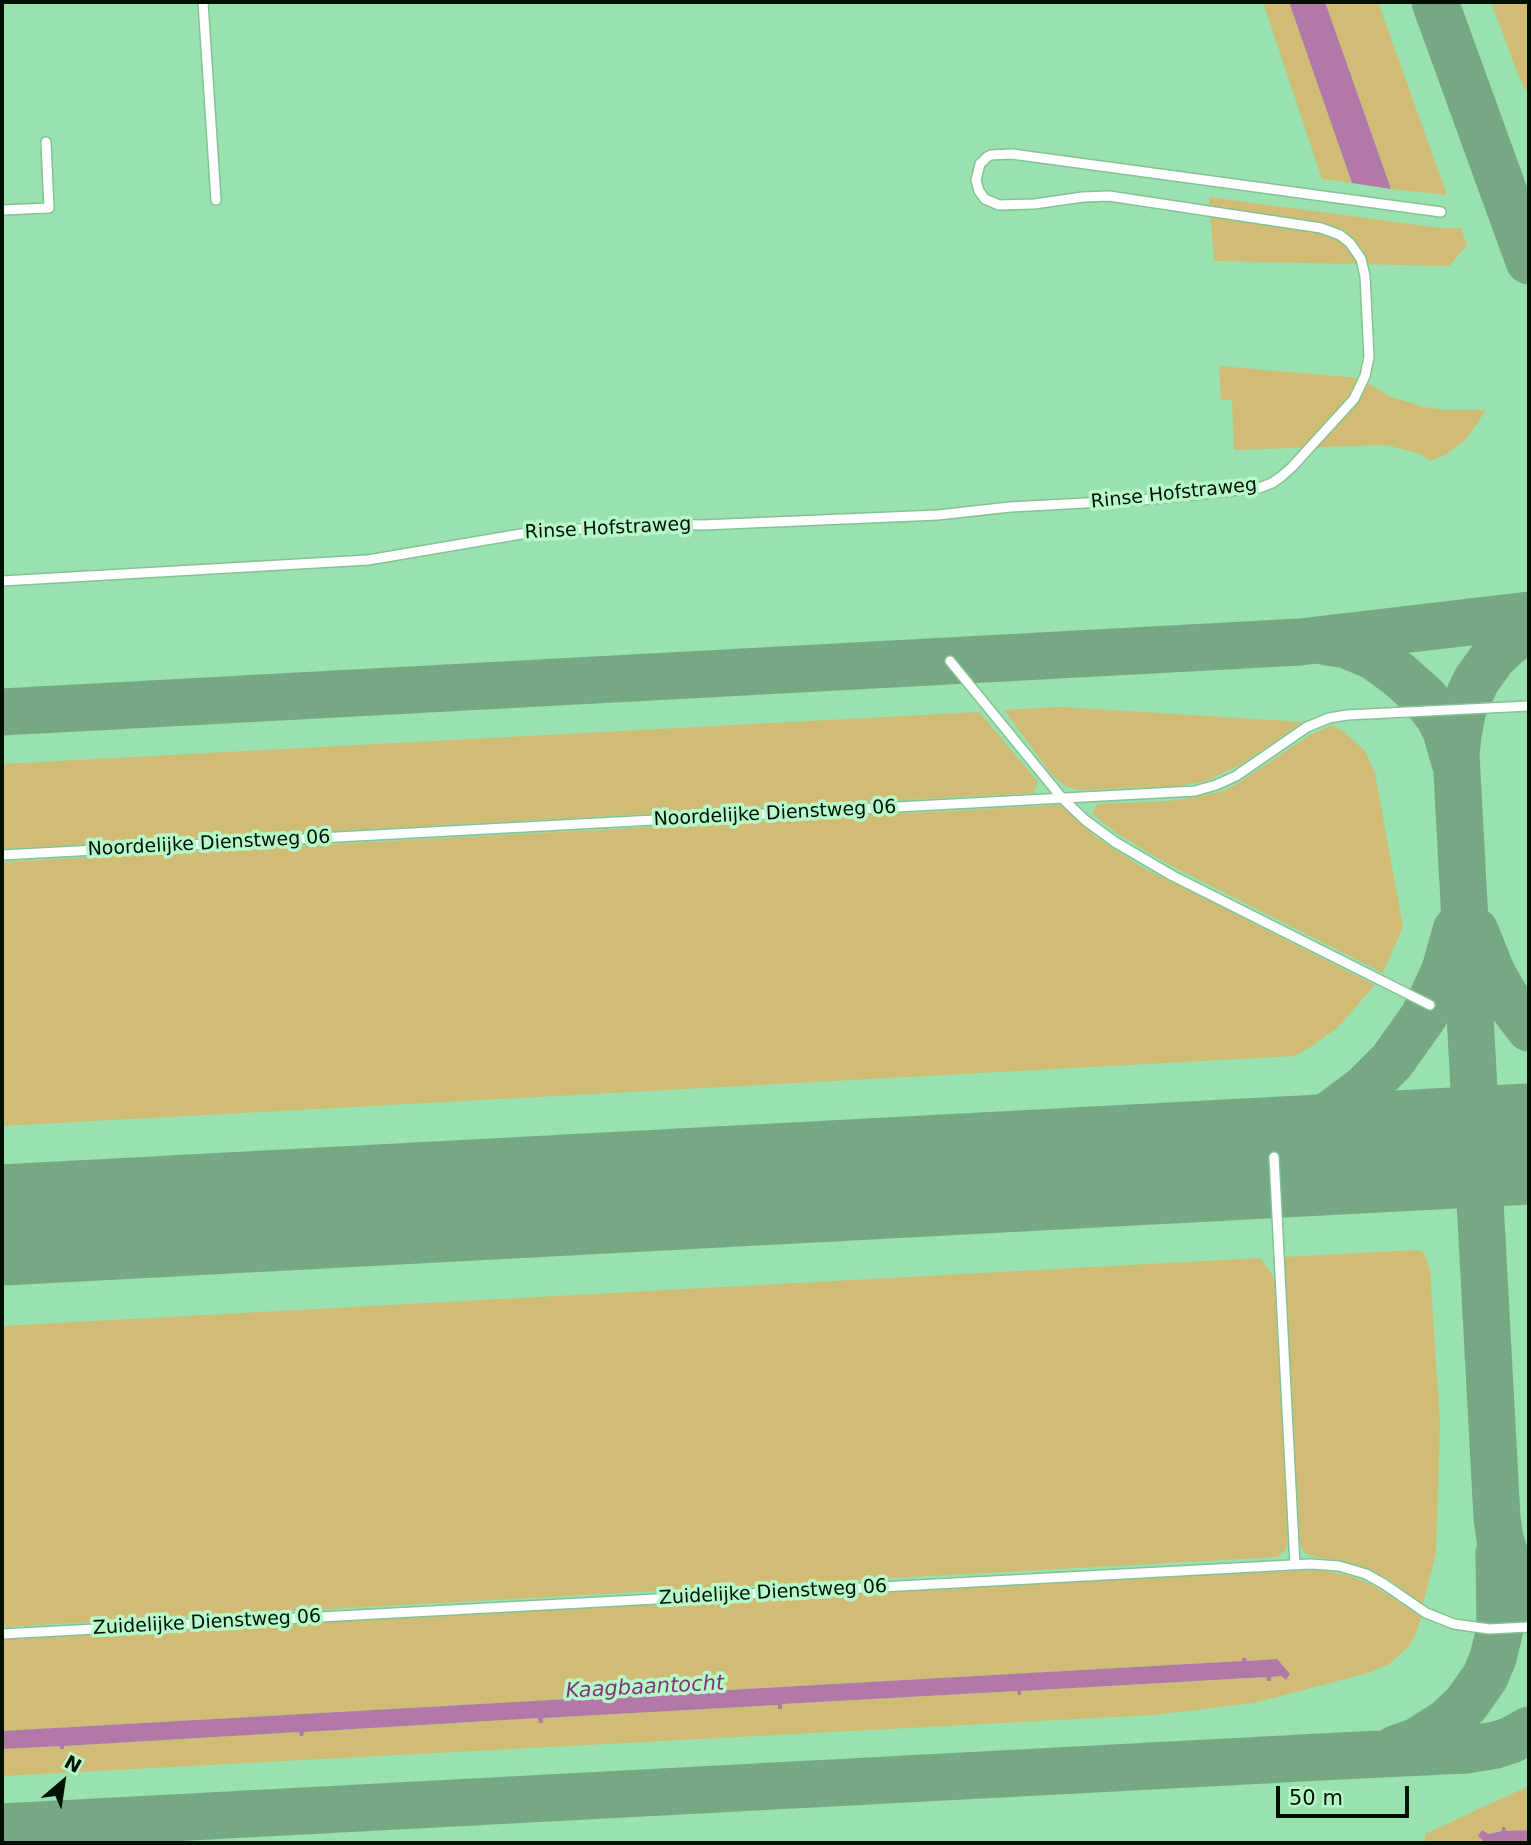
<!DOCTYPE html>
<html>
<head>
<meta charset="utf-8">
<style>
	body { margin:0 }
	#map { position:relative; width:1531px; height:1845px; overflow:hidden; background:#abeabd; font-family:"DejaVu Sans",sans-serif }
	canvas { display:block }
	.frame { position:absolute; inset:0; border:4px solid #001104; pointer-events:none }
	.north { position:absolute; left:28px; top:1747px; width:70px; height:70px; -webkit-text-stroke:5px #b7f8c9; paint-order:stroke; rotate:29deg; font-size:19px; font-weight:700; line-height:28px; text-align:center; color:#001104 }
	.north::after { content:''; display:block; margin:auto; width:24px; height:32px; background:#001104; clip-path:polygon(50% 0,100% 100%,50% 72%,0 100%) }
	.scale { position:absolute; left:1276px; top:1786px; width:133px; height:32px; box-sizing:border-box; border:4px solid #001104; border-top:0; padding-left:9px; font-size:21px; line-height:24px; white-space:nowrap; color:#001104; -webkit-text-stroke:5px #b7f8c9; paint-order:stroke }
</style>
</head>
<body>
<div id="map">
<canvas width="1531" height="1845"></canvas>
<div class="frame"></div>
<div class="north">N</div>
<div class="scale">50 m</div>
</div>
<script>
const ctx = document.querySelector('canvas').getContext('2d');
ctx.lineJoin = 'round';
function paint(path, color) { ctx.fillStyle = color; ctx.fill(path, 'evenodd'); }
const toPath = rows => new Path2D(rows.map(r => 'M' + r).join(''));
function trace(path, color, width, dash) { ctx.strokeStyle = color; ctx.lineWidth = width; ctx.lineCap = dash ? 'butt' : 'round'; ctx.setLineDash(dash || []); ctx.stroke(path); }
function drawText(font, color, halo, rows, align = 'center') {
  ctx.font = font + ' "DejaVu Sans",sans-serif'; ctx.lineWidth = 7; ctx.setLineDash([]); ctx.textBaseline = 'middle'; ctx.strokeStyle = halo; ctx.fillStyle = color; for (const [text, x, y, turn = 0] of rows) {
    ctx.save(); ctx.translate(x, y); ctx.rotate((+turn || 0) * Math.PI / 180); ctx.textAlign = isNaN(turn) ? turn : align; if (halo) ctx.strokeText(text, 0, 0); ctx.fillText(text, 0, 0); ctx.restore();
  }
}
paint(toPath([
	[2,2,1529,2,1529,1843,2,1843]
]), '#99e1ae');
paint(toPath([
	[1263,2,1289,2,1352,183,1322,179],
	[1325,2,1378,2,1447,195,1391,189],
	[1491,2,1529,2,1529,97,1517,72],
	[1209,197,1440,228,1461,228,1467,245,1449,266,1214,261],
	[1219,366,1359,378,1391,397,1424,407,1445,410,1485,410,1478,423,1465,440,1445,455,1430,461,1421,454,1386,445,1234,450,1232,400,1221,400],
	[1062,707,1303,722,1242,764,1206,781,1179,786,1079,790,1065,786,1052,775,1004,710],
	[979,712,1038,782,1034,793,2,849,2,764],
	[1332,725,1345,733,1365,751,1375,773,1403,927,1383,973,1166,863,1115,832,1092,813,1098,804,1168,801,1198,797,1223,791,1237,784,1310,735],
	[1061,805,1097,838,1142,867,1375,985,1337,1028,1312,1046,1295,1056,2,1126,2,862],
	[1417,1250,1424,1253,1430,1270,1440,1423,1436,1553,1423,1604,1387,1578,1364,1567,1343,1561,1311,1556,1304,1552,1300,1545,1283,1257],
	[1260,1258,1273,1276,1277,1290,1288,1542,1285,1550,1278,1557,2,1627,2,1326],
	[1319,1570,1347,1575,1373,1585,1421,1617,1416,1634,1409,1646,1388,1665,1368,1673,1254,1703,1153,1715,2,1776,2,1749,60,1746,60,1749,63,1746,299,1732,300,1736,303,1736,303,1732,539,1718,540,1723,543,1722,542,1718,778,1705,778,1709,782,1709,782,1704,1017,1691,1018,1695,1020,1695,1021,1691,1267,1677,1267,1680,1270,1677,1281,1676,1286,1680,1285,1671,1277,1659,1246,1661,1246,1658,1243,1658,1243,1661,2,1731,2,1638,846,1591],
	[1529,1786,1529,1830,1505,1831,1502,1828,1503,1831,1489,1833,1482,1843,1425,1843,1425,1834]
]), '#d1bc76');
paint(toPath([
	[1289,2,1325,2,1391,189,1352,183],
	[1242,1658,1246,1658,1247,1661,1277,1659,1290,1674,1286,1680,1281,1676,1271,1677,1271,1681,1267,1681,1266,1677,1021,1691,1021,1695,1018,1695,1017,1691,782,1704,782,1709,778,1709,778,1705,543,1718,543,1723,539,1723,538,1718,304,1732,303,1736,300,1736,299,1732,64,1746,64,1749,60,1749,60,1746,2,1749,2,1731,1242,1661],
	[1502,1827,1505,1827,1506,1831,1529,1830,1529,1843,1482,1843,1483,1840,1478,1836,1482,1830,1488,1834,1502,1831]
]), '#b278a8');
trace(toPath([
	[1435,2,1529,261],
	[1529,627,1508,643,1493,657,1476,681,1463,709,1458,735,1456,754,1497,1518,1500,1539,1509,1567,1514,1577,1529,1599],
	[1327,642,1347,645,1373,656,1398,674,1425,698,1439,717,1446,731,1455,763],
	[2,712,1300,642,1529,615],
	[1475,931,1492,973,1505,996,1529,1028],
	[1206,1161,1264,1146,1284,1138,1329,1115,1364,1089,1392,1061,1424,1016,1445,970,1456,930],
	[1395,1749,1417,1741,1447,1722,1466,1704,1485,1677,1493,1658,1500,1629,1499,1553],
	[2,1827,1340,1756,1466,1750,1496,1745,1511,1740,1529,1730]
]), '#76a884', 47);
trace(toPath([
	[2,1225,1529,1144]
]), '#76a884', 121);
const lane = toPath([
	[203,2,216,200],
	[2,210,49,208,46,142],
	[2,581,368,560,533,532,660,524,703,525,938,515,1010,507,1142,500,1259,488,1272,483,1282,476,1292,467,1354,399,1365,376,1369,357,1365,276,1361,259,1350,243,1340,235,1321,228,1109,196,1083,197,1034,204,999,205,985,199,979,191,976,180,980,164,987,157,991,155,1012,154,1441,212],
	[950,661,1062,798,1085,820,1115,842,1173,876,1430,1005],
	[2,855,1195,791,1216,785,1236,776,1307,727,1329,718,1347,715,1529,706],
	[1274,1157,1295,1565],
	[2,1634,1310,1564,1339,1566,1366,1574,1384,1584,1426,1613,1454,1624,1489,1629,1529,1627]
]);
trace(lane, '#84c296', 12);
trace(lane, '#fff', 9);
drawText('19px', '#001104', '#b7f8c9', [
	["Rinse Hofstraweg",1174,494,-6],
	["Rinse Hofstraweg",608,529,-3],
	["Noordelijke Dienstweg 06",775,814,-3],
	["Noordelijke Dienstweg 06",209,844,-3],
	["Zuidelijke Dienstweg 06",773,1593,-3],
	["Zuidelijke Dienstweg 06",207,1623,-3]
]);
drawText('italic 21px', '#7e3774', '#b7f8c9', [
	["Kaagbaantocht",645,1688,-3]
]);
</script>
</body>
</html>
